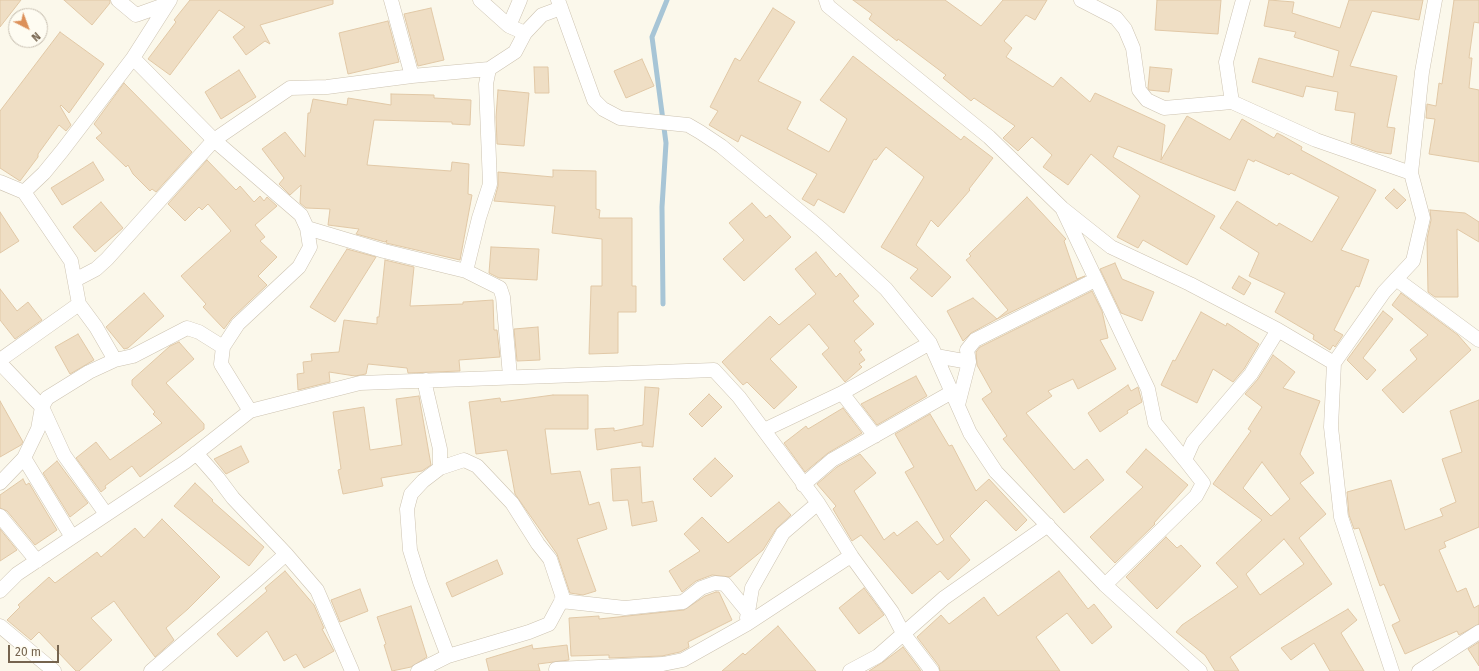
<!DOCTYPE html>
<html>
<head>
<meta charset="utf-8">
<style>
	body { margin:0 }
	#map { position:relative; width:1479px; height:671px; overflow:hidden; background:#fbf8eb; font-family:"Fira Sans",sans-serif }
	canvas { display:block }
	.north { position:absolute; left:8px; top:8px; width:40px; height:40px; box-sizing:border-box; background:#fefcf2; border:1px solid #c7bfb1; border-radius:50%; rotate:138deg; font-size:11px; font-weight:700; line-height:16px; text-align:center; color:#75644f }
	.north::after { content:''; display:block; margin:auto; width:14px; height:18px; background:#dc9059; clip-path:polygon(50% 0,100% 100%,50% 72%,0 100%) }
	.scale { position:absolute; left:8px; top:645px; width:51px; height:18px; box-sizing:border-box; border:2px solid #75644f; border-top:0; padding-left:5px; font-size:12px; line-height:14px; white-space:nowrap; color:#75644f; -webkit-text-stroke:3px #fefcf2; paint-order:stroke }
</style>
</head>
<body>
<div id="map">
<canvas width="1479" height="671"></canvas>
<div class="north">N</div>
<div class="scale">20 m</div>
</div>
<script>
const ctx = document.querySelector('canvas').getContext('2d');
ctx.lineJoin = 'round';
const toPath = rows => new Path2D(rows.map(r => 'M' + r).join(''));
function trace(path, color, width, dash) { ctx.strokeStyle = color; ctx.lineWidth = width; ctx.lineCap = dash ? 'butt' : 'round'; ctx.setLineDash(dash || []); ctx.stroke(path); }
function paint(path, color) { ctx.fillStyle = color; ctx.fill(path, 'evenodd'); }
trace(toPath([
	[663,304,662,207,666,143,652,37,667,0]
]), '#a7c5d6', 5);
const building = toPath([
	[0,0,21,0,0,27,0,0],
	[64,0,110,0,110,3,92,25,64,0],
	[190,0,333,0,333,4,260,25,270,44,265,41,246,55,233,37,245,27,219,10,170,75,148,59,176,22,174,20,190,0],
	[853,0,945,0,981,26,1003,0,1047,0,1035,20,1026,15,1004,41,1012,48,1006,57,1053,87,1061,77,1090,102,1095,93,1165,125,1161,160,1187,116,1230,140,1242,119,1274,138,1277,133,1283,136,1302,147,1301,150,1376,190,1341,250,1369,260,1359,287,1356,286,1334,330,1343,335,1335,347,1333,345,1330,350,1313,339,1314,335,1275,312,1285,293,1249,276,1259,253,1220,228,1237,201,1277,226,1279,223,1312,242,1339,197,1291,173,1289,175,1255,160,1254,162,1248,159,1235,191,1118,146,1113,157,1215,216,1187,265,1143,240,1138,248,1117,237,1140,196,1091,154,1068,185,1043,167,1052,155,1032,137,1018,151,1003,138,1015,126,974,98,971,101,943,78,946,75,898,39,897,41,869,19,872,14,853,0],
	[1157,0,1221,0,1218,34,1155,30,1157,0],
	[1269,0,1294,2,1292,13,1340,28,1349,0,1423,0,1419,20,1372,11,1350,66,1397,76,1387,127,1395,128,1391,154,1377,152,1351,143,1355,113,1335,110,1338,92,1306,86,1303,97,1252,82,1259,58,1333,77,1339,51,1294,37,1296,32,1264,26,1269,0],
	[1454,0,1479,0,1479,23,1474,22,1469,58,1472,58,1469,88,1479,90,1479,162,1429,154,1435,119,1426,118,1427,104,1436,106,1439,83,1442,84,1454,0],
	[431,8,444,60,418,66,404,14,431,8],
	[773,8,795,22,758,81,801,102,787,129,829,152,847,119,820,100,853,56,961,140,964,136,993,158,969,189,970,190,938,227,931,220,916,245,951,277,932,297,910,278,918,269,881,247,924,177,886,147,876,160,874,159,844,213,818,199,814,206,802,199,817,174,741,135,738,142,709,125,718,111,710,107,735,58,740,61,773,8],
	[388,21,399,62,348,74,339,33,388,21],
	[60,32,104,64,69,113,61,105,60,106,71,125,66,131,59,125,38,154,38,157,20,181,0,168,0,111,60,32],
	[642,59,654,86,626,98,614,71,642,59],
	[534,67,548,67,549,93,535,93,534,67],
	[1150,67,1172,69,1169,92,1149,90,1148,88,1150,67],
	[239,70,256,97,221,119,205,92,239,70],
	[124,83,192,152,156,192,152,189,150,191,133,174,128,165,126,167,96,138,102,133,94,124,124,83],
	[498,90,529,93,524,146,497,144,496,117,498,90],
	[391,94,434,95,434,98,471,100,470,125,452,124,452,122,374,120,367,165,451,171,452,162,469,164,468,194,472,195,460,260,386,243,387,240,385,242,356,234,359,229,328,225,330,209,306,208,300,203,301,185,290,195,279,184,284,178,262,149,285,132,305,157,308,113,310,113,313,99,347,105,348,98,391,105,391,94],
	[207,160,236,190,240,186,254,202,260,196,264,201,267,197,277,206,255,225,265,237,260,241,277,257,258,276,267,285,232,318,224,329,203,307,206,304,181,276,231,231,208,204,202,210,199,207,185,221,168,204,207,160],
	[93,162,104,180,62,205,51,188,93,162],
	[553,170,596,171,596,209,600,210,599,218,632,218,632,286,636,286,636,312,618,312,618,353,589,354,591,286,602,286,602,239,552,233,555,206,494,201,498,186,498,172,553,177,553,170],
	[1394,189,1406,200,1397,209,1385,198,1394,189],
	[1027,197,1066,239,1064,241,1077,279,1085,276,997,319,1008,310,966,260,971,256,969,254,1027,197],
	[101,202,123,228,95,252,73,227,101,202],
	[752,203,766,218,770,215,791,237,744,281,723,259,744,240,729,223,752,203],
	[1430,210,1465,213,1479,222,1479,242,1457,229,1458,297,1435,297,1428,292,1427,239,1431,220,1430,210],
	[0,212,19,241,0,253,0,212],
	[491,247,539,249,537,280,499,278,489,273,491,247],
	[347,249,376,257,335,322,310,307,347,249],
	[816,252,836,277,840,273,859,296,853,301,874,324,854,341,862,350,859,352,865,360,859,364,862,367,845,382,822,354,829,348,809,324,770,359,797,387,774,409,747,382,743,385,722,362,770,316,779,325,816,294,795,269,816,252],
	[385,260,414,267,410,306,463,304,463,302,493,300,494,330,497,330,500,357,459,360,460,371,408,373,407,368,368,364,366,374,355,376,329,372,330,382,298,390,297,374,304,373,303,362,312,361,311,354,339,352,344,320,377,324,377,317,379,317,385,260],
	[1115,263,1122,279,1154,292,1142,321,1121,313,1100,269,1115,263],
	[1239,276,1251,283,1244,295,1232,288,1239,276],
	[0,289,17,311,28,302,42,320,15,339,0,320,0,289],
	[1092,291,1102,311,1108,338,1100,340,1116,369,1078,389,1073,379,1048,391,1052,396,1026,413,1074,470,1087,459,1104,480,1064,513,1003,439,1007,436,982,399,992,392,977,365,976,352,980,347,1092,291],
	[144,293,164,316,128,348,124,349,106,327,144,293],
	[1401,293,1458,335,1471,350,1403,413,1382,390,1417,359,1410,350,1428,335,1392,305,1401,293],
	[973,298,997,319,971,333,963,341,947,311,973,298],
	[1383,311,1393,319,1363,358,1376,370,1367,380,1347,360,1383,311],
	[1201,312,1226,326,1227,323,1259,344,1244,369,1233,382,1213,369,1197,403,1161,385,1173,360,1175,361,1201,312],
	[538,327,540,360,517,361,514,329,538,327],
	[78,334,94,360,70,374,55,347,78,334],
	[179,342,194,359,166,383,204,424,204,429,140,477,132,466,105,486,106,488,101,492,76,458,96,442,110,460,162,423,153,414,155,412,132,385,132,380,170,346,179,342],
	[1273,355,1295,372,1283,388,1320,401,1300,454,1314,473,1300,483,1326,514,1299,538,1332,584,1230,657,1239,671,1215,671,1205,655,1176,632,1182,625,1238,587,1216,563,1262,520,1213,484,1251,431,1248,429,1262,407,1245,394,1258,379,1273,355],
	[1262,462,1290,499,1271,516,1243,488,1262,462],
	[1284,539,1304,564,1260,595,1246,574,1284,539],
	[916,376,927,396,877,425,861,404,916,376],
	[1128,385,1131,391,1138,387,1142,402,1127,411,1128,413,1100,432,1088,413,1128,385],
	[645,387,659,388,653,447,642,446,642,442,597,450,595,429,614,428,614,431,643,425,645,387],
	[709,394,722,407,702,427,689,414,709,394],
	[553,395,588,395,588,429,545,429,551,474,580,471,589,505,599,502,607,529,577,539,596,591,583,595,570,593,557,554,515,494,507,450,476,454,469,402,500,398,501,402,553,395],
	[419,396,431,465,422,471,381,478,383,486,343,494,338,470,341,469,333,412,364,407,370,450,402,445,396,399,419,396],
	[1479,400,1479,527,1444,542,1446,547,1439,550,1457,592,1466,588,1474,608,1479,605,1479,624,1459,635,1457,631,1405,654,1392,625,1400,621,1384,584,1380,586,1359,528,1354,529,1349,515,1347,492,1391,480,1405,530,1443,516,1440,509,1456,502,1442,459,1462,452,1450,411,1479,400],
	[0,401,23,442,21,445,0,457,0,401],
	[843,408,862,433,828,453,805,472,784,443,806,426,808,429,843,408],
	[930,414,949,446,952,445,976,491,989,479,1027,520,1016,531,986,500,950,536,970,560,948,580,940,571,912,594,861,535,852,541,833,509,836,506,817,484,837,467,860,454,876,473,854,491,884,540,894,532,897,536,917,521,937,545,944,540,905,472,914,467,895,434,930,414],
	[241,446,249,462,226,474,214,459,241,446],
	[1146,449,1188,485,1154,523,1155,524,1115,563,1090,537,1143,487,1126,472,1146,449],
	[715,458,733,476,711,497,693,479,715,458],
	[57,461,88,503,70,517,43,473,57,461],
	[640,467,642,503,653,501,657,521,632,526,628,500,613,501,611,469,640,467],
	[23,479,26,485,29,483,57,530,35,545,7,511,0,508,0,495,23,479],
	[195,483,213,500,212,501,264,547,249,566,174,506,195,483],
	[779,502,791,515,776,529,763,550,730,577,712,575,696,581,682,592,669,571,700,551,684,534,702,517,728,543,779,502],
	[162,519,220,577,188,609,166,628,174,640,155,657,114,601,91,618,112,640,79,671,76,671,39,632,31,640,7,620,20,607,18,605,49,577,55,583,97,552,101,557,135,528,144,538,162,519],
	[0,529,17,550,0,561,0,529],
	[1166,537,1177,548,1181,545,1201,566,1157,609,1126,577,1166,537],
	[497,560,503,574,452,597,446,583,497,560],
	[285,571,314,605,324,628,322,629,334,651,304,668,296,654,284,661,267,631,237,657,217,634,267,591,265,588,285,571],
	[1059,571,1088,609,1094,604,1112,627,1092,644,1067,613,1036,637,1060,671,940,671,939,666,917,637,941,615,949,624,984,597,998,616,1059,571],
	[864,588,884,615,859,634,839,608,864,588],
	[360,589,368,611,340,622,331,600,360,589],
	[716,592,719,592,732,620,688,642,689,647,680,652,662,656,609,658,609,655,571,656,569,618,599,616,599,619,684,610,705,596,716,592],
	[411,606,427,657,411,667,392,671,384,645,386,644,377,617,411,606],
	[1348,609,1357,620,1341,633,1364,671,1330,671,1314,643,1291,660,1281,648,1348,609],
	[778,626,816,671,722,671,743,653,745,655,778,626],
	[1479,642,1479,666,1468,649,1479,642],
	[532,645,533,649,567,645,569,660,538,664,540,671,489,671,486,659,532,645],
	[903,647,921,671,869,671,883,662,903,647]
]);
paint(building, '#efdec4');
trace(building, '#e1c8a6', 1);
const street = toPath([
	[118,0,136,15,167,4],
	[391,0,412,76],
	[480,0,509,26],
	[558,0,594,100,603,109,620,118,688,125,700,132,721,146,821,229,886,289,930,343,970,433,996,472,1105,585,1200,671],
	[826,0,828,6,989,137,1062,208,1111,247,1190,284,1278,330,1334,363],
	[1081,0,1116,18,1125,29,1133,48,1139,90,1147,100,1164,108,1232,102,1316,140,1411,173],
	[525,33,542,15,561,8],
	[133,58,214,140,301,215,307,228,310,247,299,267,238,324,223,347,221,364,250,411],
	[1232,102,1226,62,1243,0],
	[0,182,24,192,71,261,79,304,96,327,115,360],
	[24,192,44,173,62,151,133,58,170,0],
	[1063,210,1148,389,1155,423,1185,460],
	[307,228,384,251,466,271,500,288,503,297,510,376],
	[466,271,479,218,490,184,486,84,489,69],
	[1396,279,1479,340],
	[75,280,96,269,107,259,214,140,290,88,327,87,412,76,489,69,515,52,525,33,509,26,520,0],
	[936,356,969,362],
	[0,360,79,304],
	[0,363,42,407,64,455,106,514],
	[426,380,426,389,440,449,440,468],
	[842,393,875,436],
	[958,405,969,362,967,350,975,340,1095,280],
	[764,430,842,393,930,343],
	[196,453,218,478,233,498,286,554,317,590,352,671],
	[24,458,72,537],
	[0,483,24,458,38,429,42,407,47,398,89,372,115,360,133,356,187,328,199,332,223,347],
	[803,485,832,460,952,392],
	[0,516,37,561],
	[1105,585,1196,496,1203,483,1185,460,1193,442,1251,374,1278,330],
	[0,591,17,574,185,462,250,411,360,383,714,370,739,397,818,503,852,557,892,612,903,633,932,671],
	[561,601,625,608,683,602,701,588,715,583,725,584,747,611],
	[747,618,752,588,783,533,818,503],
	[0,626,54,671],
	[556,669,663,664,683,660,747,624,846,559,852,557],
	[151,671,257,580,286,554],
	[418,671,448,656,529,632,549,624,563,598,550,559,538,544,512,503,477,466,464,460,440,468,423,481,411,494,407,509,410,550,420,582,448,656],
	[850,671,878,656,944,598,1048,525],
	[1392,671,1341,517,1331,427,1334,363,1384,292,1413,261,1423,218,1411,173,1422,72,1435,0],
	[1419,671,1479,632]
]);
trace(street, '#cdc3b1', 15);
trace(street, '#fff', 14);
</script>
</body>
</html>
